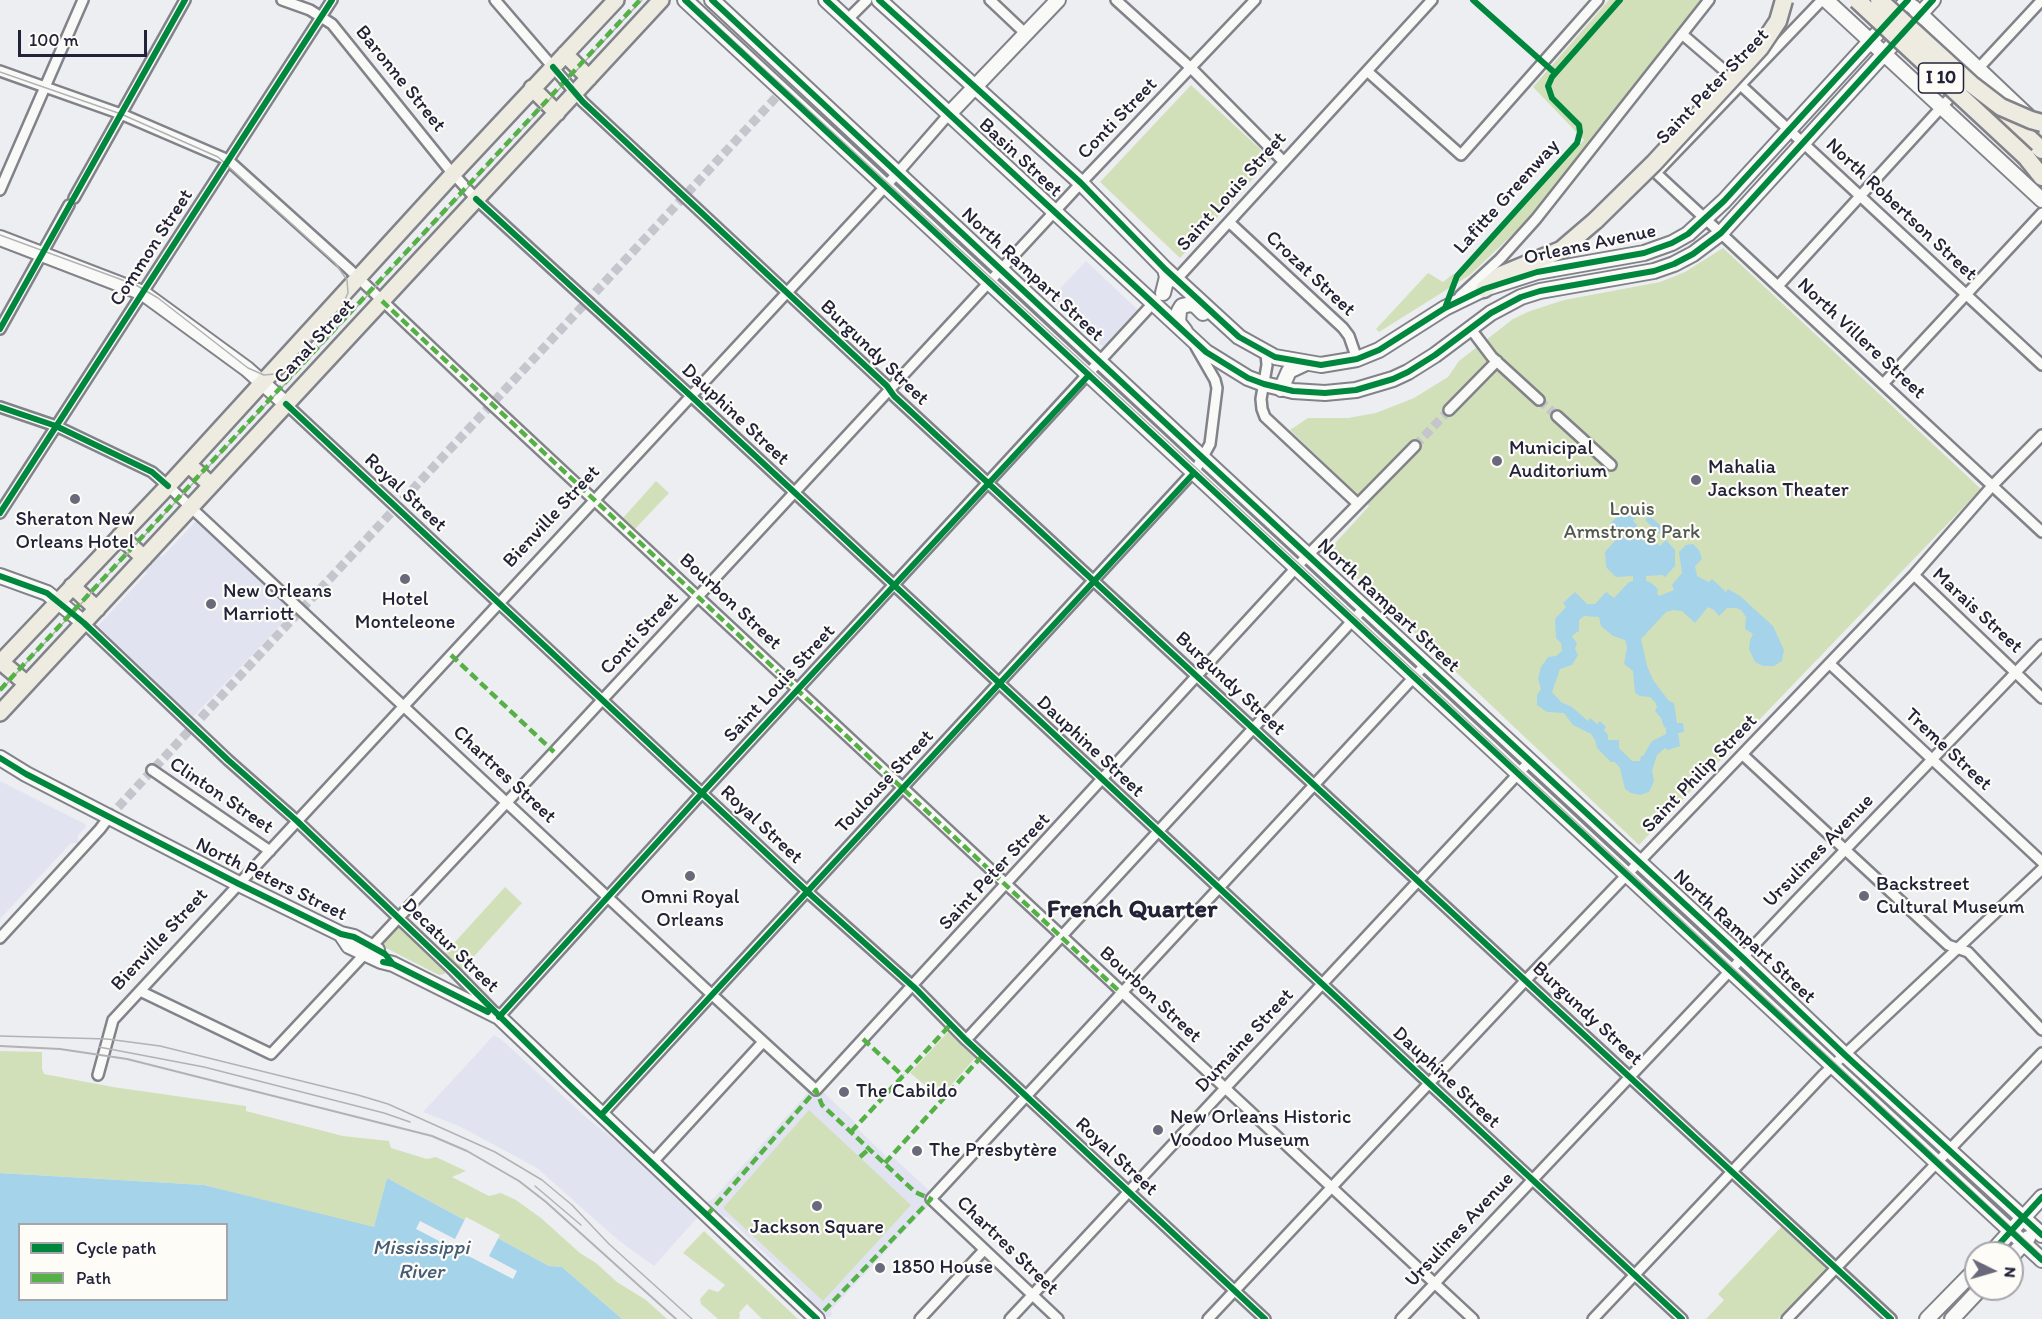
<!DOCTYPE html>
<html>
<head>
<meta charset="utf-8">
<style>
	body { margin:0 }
	#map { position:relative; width:2042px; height:1319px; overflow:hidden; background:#edeef2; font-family:Itim,sans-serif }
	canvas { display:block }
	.legend { position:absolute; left:18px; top:1223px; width:210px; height:78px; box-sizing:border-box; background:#fdfcf7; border:2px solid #a5a5ac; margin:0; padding:8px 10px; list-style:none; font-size:18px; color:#22223b }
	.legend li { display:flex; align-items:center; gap:12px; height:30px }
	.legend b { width:30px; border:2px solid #a5a5ac }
	.north { position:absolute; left:1964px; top:1241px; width:60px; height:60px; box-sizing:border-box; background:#fdfcf7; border:2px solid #a5a5ac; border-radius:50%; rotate:95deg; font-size:16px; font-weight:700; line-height:24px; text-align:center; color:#22223b }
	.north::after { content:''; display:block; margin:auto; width:21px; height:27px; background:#69697b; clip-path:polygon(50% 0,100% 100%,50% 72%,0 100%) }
	.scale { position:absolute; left:18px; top:30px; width:129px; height:27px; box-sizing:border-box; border:3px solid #22223b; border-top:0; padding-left:8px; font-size:18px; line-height:21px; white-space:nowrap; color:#22223b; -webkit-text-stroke:4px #fdfcf7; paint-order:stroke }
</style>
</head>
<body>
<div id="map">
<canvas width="2042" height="1319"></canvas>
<ul class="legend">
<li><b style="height:8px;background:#00873e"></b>Cycle path</li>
<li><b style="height:8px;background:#55b146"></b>Path</li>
</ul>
<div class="north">N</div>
<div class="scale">100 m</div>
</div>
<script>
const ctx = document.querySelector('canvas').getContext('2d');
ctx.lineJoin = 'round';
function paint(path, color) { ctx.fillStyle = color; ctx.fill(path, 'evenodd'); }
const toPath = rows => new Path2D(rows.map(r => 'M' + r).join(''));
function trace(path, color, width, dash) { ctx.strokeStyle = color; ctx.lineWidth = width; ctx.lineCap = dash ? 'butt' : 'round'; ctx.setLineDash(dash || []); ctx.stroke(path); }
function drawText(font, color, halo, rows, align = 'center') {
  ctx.font = font + ' Itim,sans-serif'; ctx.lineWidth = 4.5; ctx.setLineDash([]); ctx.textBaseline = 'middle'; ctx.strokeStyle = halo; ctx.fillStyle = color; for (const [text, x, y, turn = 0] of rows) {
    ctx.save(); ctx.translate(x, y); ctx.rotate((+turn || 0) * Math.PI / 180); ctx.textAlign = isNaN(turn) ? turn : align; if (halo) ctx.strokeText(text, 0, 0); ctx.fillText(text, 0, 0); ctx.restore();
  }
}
paint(toPath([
	[1086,261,1138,310,1103,347,1051,298],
	[197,520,294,611,193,717,98,626,147,573,145,570,159,555,162,557],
	[0,781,85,824,86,827,78,835,78,843,71,843,0,919],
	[494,1035,502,1040,587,1118,618,1143,697,1218,654,1266,618,1240,537,1168,461,1127,423,1112],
	[813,1087,819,1088,855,1122,856,1127,889,1159,894,1158,934,1195,933,1201,832,1309,831,1311,832,1315,828,1318,809,1301,807,1294,727,1217,722,1217,706,1202,713,1199]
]), '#e1e4f0');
paint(toPath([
	[1609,0,1701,0,1531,217,1470,275,1379,332,1376,329,1428,273,1443,282,1453,274,1457,277,1515,214,1512,211,1527,195,1531,198,1584,140,1533,87],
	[1191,85,1271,159,1180,258,1100,182],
	[1723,248,1981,489,1639,845,1328,551,1369,506,1290,430,1308,418,1348,418,1376,413,1414,398,1448,377,1459,361,1513,319,1530,311,1564,300,1660,282,1685,272],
	[656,481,669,493,635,529,623,518],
	[505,887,522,903,462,970,445,953],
	[397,926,400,927,444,968,445,974,439,975,382,946,383,941],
	[948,1032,975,1058,939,1099,930,1091,931,1090,910,1073],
	[0,1051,42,1052,42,1069,44,1074,113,1087,246,1106,246,1111,343,1136,389,1141,391,1148,427,1159,436,1157,466,1171,452,1177,489,1196,501,1193,516,1200,541,1218,580,1253,596,1263,617,1282,646,1300,667,1319,622,1319,562,1267,549,1266,387,1178,374,1228,204,1185,0,1173],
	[809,1110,911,1205,823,1301,723,1208],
	[1784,1224,1828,1266,1778,1319,1706,1319,1724,1300,1718,1294],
	[704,1231,798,1319,762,1319,747,1304,739,1313,740,1315,739,1319,718,1319,701,1304,700,1299,709,1289,718,1292,725,1285,683,1253]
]), '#d2e0ba');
paint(toPath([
	[1628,505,1638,515,1633,521,1637,525,1637,527,1654,543,1655,541,1660,546,1666,540,1675,550,1675,566,1665,577,1662,575,1646,576,1646,581,1650,582,1658,589,1657,593,1659,596,1674,590,1672,585,1682,573,1679,552,1686,545,1693,544,1699,550,1702,559,1695,566,1697,576,1709,582,1712,579,1726,592,1728,589,1740,596,1773,626,1784,650,1782,661,1774,666,1763,666,1755,662,1749,649,1750,640,1753,634,1745,629,1746,617,1741,610,1736,608,1727,608,1719,616,1714,610,1708,607,1695,623,1682,611,1673,610,1666,612,1641,639,1647,666,1653,680,1669,701,1674,703,1677,723,1683,723,1684,732,1678,733,1680,746,1668,750,1665,748,1657,755,1652,771,1654,780,1652,786,1649,792,1640,795,1631,793,1625,789,1620,768,1615,762,1611,762,1597,748,1595,740,1591,734,1573,725,1564,713,1547,712,1537,705,1537,695,1541,689,1538,679,1541,667,1548,657,1556,656,1562,651,1561,643,1556,638,1555,619,1566,607,1563,603,1575,592,1587,604,1595,604,1606,592,1614,598,1629,582,1633,581,1633,576,1616,577,1606,567,1605,552,1620,535,1610,524],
	[1584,616,1599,617,1601,626,1613,636,1625,640,1627,647,1624,664,1633,671,1635,693,1640,696,1650,697,1655,702,1657,707,1655,711,1661,718,1664,727,1666,728,1666,734,1652,741,1643,756,1641,756,1640,761,1632,761,1619,748,1619,740,1608,740,1608,735,1604,730,1606,727,1600,721,1597,724,1590,718,1588,721,1572,707,1561,702,1552,692,1560,669,1572,665,1578,655,1575,649,1577,643,1572,637,1574,634,1579,631,1579,620],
	[1649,515,1664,529,1660,534,1645,520],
	[0,1173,204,1185,374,1227,387,1178,549,1266,562,1267,622,1319,0,1319],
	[20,1224,226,1224,226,1300,20,1300]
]), '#a5d3ea');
paint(toPath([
	[466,1217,500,1235,489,1256,517,1271,513,1279,416,1229,420,1221,455,1239]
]), '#edeef2');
trace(toPath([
	[1539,400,1557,416],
	[1415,446,1449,410],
	[109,817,794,78]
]), '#c4c5cd', 9, [9, 4.5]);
const street = toPath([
	[282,0,310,10,332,24,448,168,476,199,691,396,1682,1319],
	[495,0,583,102,887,386,894,396,1891,1319],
	[990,0,1026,34],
	[1116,0,1191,68,1284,162],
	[1822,0,1656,173,2042,532],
	[847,20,867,0],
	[1682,34,1732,77,2042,365],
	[0,71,121,114,228,160,349,269,491,404,1473,1319],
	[1367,71,1461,155,1598,0],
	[1976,71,2042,0],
	[0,190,83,0],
	[74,198,185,0],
	[1229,222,1343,328,1349,336,1357,359],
	[1174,282,1432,0],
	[1778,286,1958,89],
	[1460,296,1500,259,1536,219,1709,0],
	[1470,328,1492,357,1539,400],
	[0,329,69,205],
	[1266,353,1267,365,1261,399,1262,409,1265,417,1358,504],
	[1883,384,2042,213],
	[286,404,812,896,916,989,966,1040,1265,1319],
	[0,407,56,426,152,472,168,486,708,991,816,1090,1305,558,1415,446],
	[1449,410,1497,361],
	[1557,416,1611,465],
	[0,513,332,0],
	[1914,575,2042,698],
	[84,623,228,760,297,821,454,971,499,1017,702,793,1156,300],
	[1830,664,2042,862],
	[1743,755,1948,945,1968,952,2042,1030],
	[152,770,270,851],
	[0,938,100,829,109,817],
	[140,991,271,1054,554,752,1081,183,1255,0],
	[966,1040,1365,607],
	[98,1075,113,1020,894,177,949,114],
	[601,1115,1196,469,1210,444,1217,388,1215,380,1196,347],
	[652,1163,763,1042],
	[920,1319,984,1250],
	[1010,1319,1530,761],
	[1058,1319,931,1199,1426,664],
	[1208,1319,1526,980,1914,575,1992,486,2042,435],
	[1401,1319,1795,902,2042,645],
	[1593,1319,1823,1075,2042,869],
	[1787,1319,2042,1053]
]);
const secondary = toPath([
	[685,0,2042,1260],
	[712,0,1204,459,1743,958,1845,1055,2042,1235],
	[826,0,1206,352,1248,378,1264,384,1293,391,1325,393,1356,390,1393,379,1408,372,1435,355,1491,313,1521,297,1540,291,1654,271,1674,264,1693,254,1721,233,1933,0],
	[879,0,1081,183,1165,269,1239,337,1275,357,1321,365,1357,359,1379,350,1445,308,1484,289,1537,272,1644,253,1672,243,1688,234,1724,201,1908,0],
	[1826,0,2042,200],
	[1913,7,2028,116],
	[949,114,1058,0],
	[0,238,143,293,247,369,286,404],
	[1163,293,1167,277,1165,269],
	[1185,331,1178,322,1179,311,1182,306,1191,304,1196,306,1203,313],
	[1281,389,1289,371,1304,364],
	[0,576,47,593,84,623],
	[0,758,26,774,239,884,341,934,354,937,377,950],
	[341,934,349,946,381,961,393,964,499,1017,817,1319],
	[1991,1253,2042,1197],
	[2012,1256,2028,1238],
	[1927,1319,1976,1269],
	[1952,1319,1980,1289]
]);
const primary = toPath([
	[565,54,589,78],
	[532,88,557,113],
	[188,464,211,485],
	[120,536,144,558],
	[72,586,97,609],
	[1,662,27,684],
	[0,663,168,486,453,174,616,0],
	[0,713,661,0]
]);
const highway = toPath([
	[1994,106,2042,150],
	[2026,157,2042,177],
	[1484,289,1501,275,1561,250,1596,220]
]);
trace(street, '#828289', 14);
trace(secondary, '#828289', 18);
trace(primary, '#828289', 20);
trace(highway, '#828289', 21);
trace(street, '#f9f9f8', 9);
trace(secondary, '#f9f9f8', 14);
trace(primary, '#eeebe1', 15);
trace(highway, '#eeebe1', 16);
trace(toPath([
	[689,0,1092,371,2042,1256],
	[0,72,121,114,218,157,335,263,347,280,348,293,342,306,284,369,275,374,264,375,248,368,158,298,136,285,0,235],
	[0,691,642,0],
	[0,1036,107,1039,160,1046,358,1095,388,1104,495,1152,542,1180,572,1205,609,1244,692,1319],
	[99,1047,204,1067,384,1113,410,1122],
	[535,1186,581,1225]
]), '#b2b2b5', 1.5);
trace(toPath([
	[0,1046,60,1049,127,1059,432,1136,467,1151,519,1181,546,1202,676,1319]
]), '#b2b2b5', 2);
const highwayBridge = toPath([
	[1857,0,2026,157],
	[1879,0,1971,84,2001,107,2031,120,2042,123],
	[1596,220,1654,163,1760,48,1778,21,1784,0]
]);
trace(highwayBridge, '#828289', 21, []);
trace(highwayBridge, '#eeebe1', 16);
trace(toPath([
	[382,301,1121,993],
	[451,655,554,752],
	[0,690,640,0],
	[863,1039,903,1076],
	[851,1132,951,1024],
	[860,1157,869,1149],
	[885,1163,983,1055],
	[707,1215,816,1090,822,1105,915,1192,931,1199,822,1313]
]), '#55b146', 4.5, [9, 4.5]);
trace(toPath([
	[685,0,2042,1260],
	[712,0,1204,459,1743,958,1845,1055,2042,1235],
	[826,0,1206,352,1248,378,1264,384,1293,391,1325,393,1356,390,1393,379,1408,372,1435,355,1491,313,1521,297,1540,291,1654,271,1674,264,1693,254,1721,233,1933,0],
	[879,0,1081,183,1165,269,1239,337,1275,357,1321,365,1357,359,1379,350,1445,308,1484,289,1537,272,1644,253,1672,243,1688,234,1724,201,1908,0],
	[1473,0,1555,73],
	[553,67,583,102,887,386,894,396,1891,1319],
	[476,199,691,396,1682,1319],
	[1445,308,1457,276,1577,143,1580,132,1579,125,1552,98,1548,86,1552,77,1620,0],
	[0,329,185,0],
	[286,404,812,896,916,989,966,1040,1265,1319],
	[0,407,56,426,152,472,168,486],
	[0,513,332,0],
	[0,576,47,593,84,623,228,760,297,821,454,971,566,1082,817,1319],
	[0,758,26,774,239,884,341,934,354,937,385,954,393,964],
	[383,962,393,964,488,1012],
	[499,1017,702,793,1089,375],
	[601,1115,1194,473],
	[1991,1253,2042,1197]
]), '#00873e', 6);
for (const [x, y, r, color] of [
	[1497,461,6,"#69697b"],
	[1696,480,6,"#69697b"],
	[75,499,6,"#69697b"],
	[405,579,6,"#69697b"],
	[211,604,6,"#69697b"],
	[690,876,6,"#69697b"],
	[1864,896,6,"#69697b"],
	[844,1092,6,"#69697b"],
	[1158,1130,6,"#69697b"],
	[917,1151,6,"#69697b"],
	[817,1206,6,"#69697b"],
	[880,1268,6,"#69697b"]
]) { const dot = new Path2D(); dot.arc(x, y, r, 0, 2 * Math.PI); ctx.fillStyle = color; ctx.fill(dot); trace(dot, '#fdfcf7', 2); }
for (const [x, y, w] of [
	[1941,78,45]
]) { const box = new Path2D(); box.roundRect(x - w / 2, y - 15, w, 30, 4.5); ctx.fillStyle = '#fdfcf7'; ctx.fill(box); trace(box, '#22223b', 1.5); }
drawText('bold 18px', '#22223b', null, [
	["I 10",1941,78]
]);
drawText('20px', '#22223b', '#fdfcf7', [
	["Baronne Street",400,79,51],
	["Saint Peter Street",1713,87,-46],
	["Conti Street",1118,119,-46],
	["Basin Street",1020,158,43],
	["Saint Louis Street",1232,192,-48],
	["Lafitte Greenway",1507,197,-48],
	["North Robertson Street",1901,210,43],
	["Orleans Avenue",1590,245,-12],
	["Common Street",152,248,-57],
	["Crozat Street",1310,274,43],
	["North Rampart Street",1032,275,43],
	["North Villere Street",1861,339,43],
	["Canal Street",315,342,-47],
	["Burgundy Street",874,353,44],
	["Dauphine Street",735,415,43],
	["Royal Street",405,493,43],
	["Bienville Street",552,517,-47],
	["Bourbon Street",730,602,43],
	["North Rampart Street",1388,606,43],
	["Marais Street",1977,611,43],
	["Conti Street",640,634,-47],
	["Saint Louis Street",780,684,-47],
	["Burgundy Street",1230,684,43],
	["Dauphine Street",1090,747,43],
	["Treme Street",1948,750,43],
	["Saint Philip Street",1700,774,-46],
	["Chartres Street",504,775,43],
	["Toulouse Street",885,782,-47],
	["Clinton Street",221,796,34],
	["Royal Street",761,825,43],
	["Ursulines Avenue",1819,851,-46],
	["Saint Peter Street",995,872,-47],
	["North Peters Street",271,880,26],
	["North Rampart Street",1744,937,43],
	["Bienville Street",160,940,-47],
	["Decatur Street",450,946,44],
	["Bourbon Street",1150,995,43],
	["Burgundy Street",1587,1014,43],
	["Dumaine Street",1245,1041,-47],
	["Dauphine Street",1446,1078,43],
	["Royal Street",1116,1157,43],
	["Ursulines Avenue",1460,1230,-47],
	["Chartres Street",1007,1246,44]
]);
drawText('20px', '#22223b', '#fdfcf7', [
	["Municipal",1509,449],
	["Auditorium",1509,472],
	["Mahalia",1708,468],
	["Jackson Theater",1708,491],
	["Sheraton New",75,520,"center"],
	["Orleans Hotel",75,543,"center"],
	["New Orleans",223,592],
	["Marriott",223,615],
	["Hotel",405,600,"center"],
	["Monteleone",405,623,"center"],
	["Backstreet",1876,885],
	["Cultural Museum",1876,908],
	["Omni Royal",690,898,"center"],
	["Orleans",690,921,"center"],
	["The Cabildo",856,1092],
	["New Orleans Historic",1170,1118],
	["Voodoo Museum",1170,1141],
	["The Presbytère",929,1151],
	["Jackson Square",817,1228,"center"],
	["1850 House",892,1268]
], 'left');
drawText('20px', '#505853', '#fdfcf7', [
	["Louis",1632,510],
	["Armstrong Park",1632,533]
]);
drawText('italic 21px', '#455c77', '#fdfcf7', [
	["Mississippi",421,1249],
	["River",421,1273]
]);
drawText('bold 26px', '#22223b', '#fdfcf7', [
	["French Quarter",1132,910]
]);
</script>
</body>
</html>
